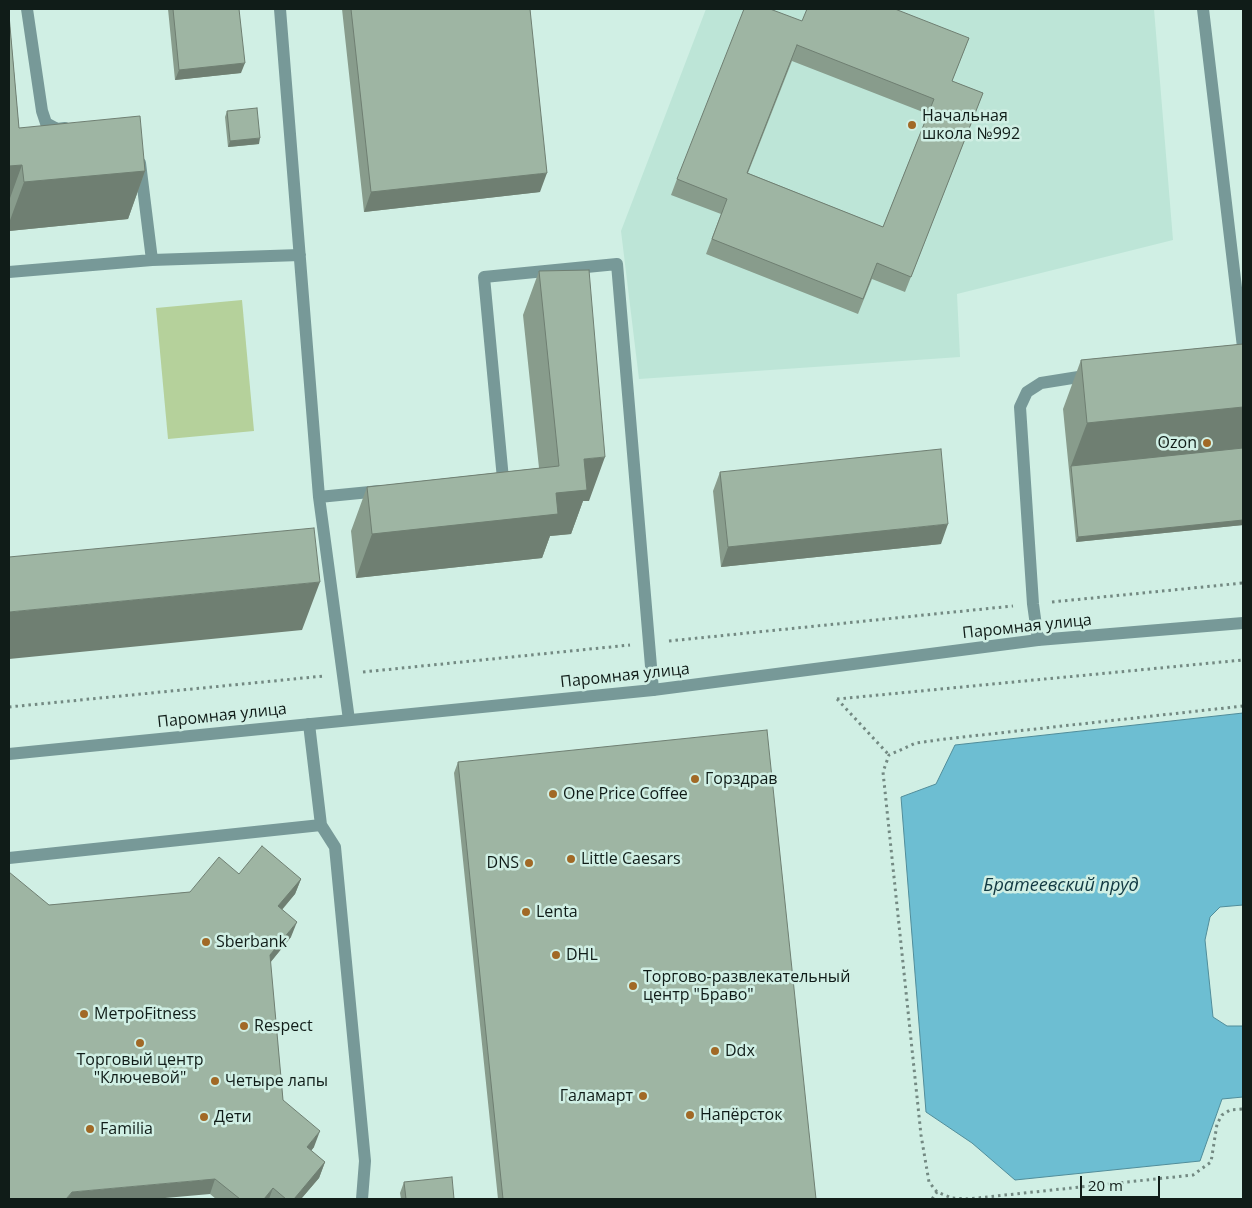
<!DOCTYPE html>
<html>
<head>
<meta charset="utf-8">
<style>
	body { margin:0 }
	#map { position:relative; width:1252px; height:1208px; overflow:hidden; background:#d0efe4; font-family:"Open Sans",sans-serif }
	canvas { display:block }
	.frame { position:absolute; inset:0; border:10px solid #101c18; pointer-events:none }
	.scale { position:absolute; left:1080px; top:1176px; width:80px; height:22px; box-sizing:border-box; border:2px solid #101c18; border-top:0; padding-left:6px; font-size:15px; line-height:18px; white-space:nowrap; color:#101c18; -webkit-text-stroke:4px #d0efe4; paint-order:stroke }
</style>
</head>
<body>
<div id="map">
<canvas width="1252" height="1208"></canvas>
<div class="frame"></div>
<div class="scale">20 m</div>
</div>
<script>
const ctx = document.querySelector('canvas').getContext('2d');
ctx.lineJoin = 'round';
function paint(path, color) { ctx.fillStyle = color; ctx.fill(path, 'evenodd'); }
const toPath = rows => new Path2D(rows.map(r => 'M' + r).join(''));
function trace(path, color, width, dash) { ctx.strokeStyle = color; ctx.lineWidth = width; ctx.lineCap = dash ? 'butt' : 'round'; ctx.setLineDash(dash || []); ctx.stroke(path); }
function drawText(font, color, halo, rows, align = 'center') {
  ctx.font = font + ' "Open Sans",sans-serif'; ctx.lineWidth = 5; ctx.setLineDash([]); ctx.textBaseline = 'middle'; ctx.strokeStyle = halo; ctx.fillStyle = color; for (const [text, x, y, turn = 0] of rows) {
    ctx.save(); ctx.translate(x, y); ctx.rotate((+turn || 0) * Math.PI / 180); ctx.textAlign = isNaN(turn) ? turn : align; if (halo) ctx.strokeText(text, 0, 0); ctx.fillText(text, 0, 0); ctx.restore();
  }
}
paint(toPath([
	[706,9,1154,9,1173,240,957,294,960,357,639,379,621,231]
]), '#bde5d7');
paint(toPath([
	[242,300,254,431,168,439,156,308]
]), '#b5d19b');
const water = toPath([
	[1243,713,1243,905,1220,907,1210,917,1205,940,1213,1017,1227,1026,1243,1026,1243,1097,1222,1099,1200,1161,1015,1180,972,1143,926,1112,901,797,936,784,955,745,1243,713]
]);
paint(water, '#6dbed2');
trace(water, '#518d9a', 1);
trace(toPath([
	[1052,602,1243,583],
	[669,641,1013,606],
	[363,672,630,645],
	[837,699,1243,660],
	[837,699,889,755],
	[1243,706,945,739,916,743,889,755,883,772,921,1135,929,1182,937,1192,952,1198,968,1199,1193,1175,1211,1162,1217,1124,1222,1115,1230,1110,1243,1109],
	[9,707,324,676],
	[932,1199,937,1192]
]), '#738982', 3, [2.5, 4]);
trace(toPath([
	[27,9,42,111,46,123,57,129,65,128],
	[280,9,319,497,349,720],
	[1203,9,1243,347],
	[140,163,152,260],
	[9,272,152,260,300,255],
	[494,480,503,479,484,277,617,264,653,690],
	[319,497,380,491],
	[1038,640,1033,604,1020,407,1027,392,1041,383,1091,375],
	[309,724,321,825],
	[9,858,321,825,335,847,365,1161,362,1199]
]), '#779998', 12);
trace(toPath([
	[9,754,653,690,1038,640,1243,623]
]), '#779998', 12);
paint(toPath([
	[168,9,239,9,241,73,175,80],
	[342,9,530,9,540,192,364,212],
	[9,15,19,128,145,171,128,219,9,231],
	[802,21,969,38,952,81,983,93,905,292,872,279,858,314,706,254,721,214,671,195,677,179],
	[792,61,928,114,883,227,748,173],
	[227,111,259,144,228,147,225,117],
	[539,271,589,501,583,501,571,534,550,536,542,558,356,578,351,531,367,487,539,468,523,315],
	[1243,344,1243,525,1076,542,1063,409,1081,360],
	[720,472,941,544,721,567,713,491],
	[458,762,816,1199,498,1199,454,773],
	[239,874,301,879,295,894,282,910,291,937,270,963,283,1100,314,1147,311,1151,325,1162,319,1178,301,1199,216,1199,210,1194,49,905,190,892],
	[404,1182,454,1199,401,1199,400,1193]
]), '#889c8c');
paint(toPath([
	[245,63,241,73,175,80,179,70],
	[260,138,259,144,228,147,230,141],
	[22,165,9,201,9,166],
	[145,171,128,219,9,231,9,223,24,182],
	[547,173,540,192,364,212,371,192],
	[1243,407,1243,454,1071,466,1069,471,1087,423],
	[605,457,589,501,583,501,571,534,550,536,542,558,356,578,372,534,556,493,584,459],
	[1243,520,1243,525,1076,542,1078,537],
	[948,524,941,544,721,567,728,547],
	[320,582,302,630,9,659,9,612],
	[301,879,295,894,272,921,278,906],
	[297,922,291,937,264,970,270,955],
	[320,1131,314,1147,301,1163,307,1147],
	[325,1162,319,1178,301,1199,294,1199],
	[215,1179,210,1194,154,1199,66,1199,72,1192],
	[273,1188,269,1199,264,1199]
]), '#6f7f72');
const building = toPath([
	[173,9,239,9,245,63,179,70,173,9],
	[351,9,530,9,547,173,371,192,351,9],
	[744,9,770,9,802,21,807,9,895,9,969,38,952,81,983,93,911,277,877,263,863,299,712,239,727,199,677,179,744,9],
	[797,45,934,99,883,227,747,173,797,45],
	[9,15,19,128,140,116,145,171,24,182,22,165,9,166,9,15],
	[257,108,260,138,230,141,227,111,257,108],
	[589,270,605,457,584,459,587,490,556,493,558,514,372,534,367,487,559,466,539,271,589,270],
	[1243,344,1243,407,1087,423,1081,360,1243,344],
	[1243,448,1243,520,1078,537,1071,466,1243,448],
	[941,449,948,524,728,547,720,472,941,449],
	[314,528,320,582,9,612,9,557,314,528],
	[767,730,816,1199,503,1199,458,762,767,730],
	[262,846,301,879,278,906,297,922,270,955,283,1100,320,1131,307,1147,325,1162,294,1199,286,1199,273,1188,264,1199,240,1199,215,1179,72,1192,66,1199,9,1199,9,872,49,905,190,892,219,857,239,874,262,846],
	[452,1177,454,1199,406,1199,404,1182,452,1177]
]);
paint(building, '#9eb5a3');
trace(building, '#6f7f72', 1);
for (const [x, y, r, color] of [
	[912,125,5,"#a16926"],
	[1207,443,5,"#a16926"],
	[695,779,5,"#a16926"],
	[553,794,5,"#a16926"],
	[571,859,5,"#a16926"],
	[529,863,5,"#a16926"],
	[526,912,5,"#a16926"],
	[206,942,5,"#a16926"],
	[556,955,5,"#a16926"],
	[633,986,5,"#a16926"],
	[84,1014,5,"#a16926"],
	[244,1026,5,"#a16926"],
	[140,1043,5,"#a16926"],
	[715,1051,5,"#a16926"],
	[215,1081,5,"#a16926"],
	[643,1096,5,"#a16926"],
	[690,1115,5,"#a16926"],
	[204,1117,5,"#a16926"],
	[90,1129,5,"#a16926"]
]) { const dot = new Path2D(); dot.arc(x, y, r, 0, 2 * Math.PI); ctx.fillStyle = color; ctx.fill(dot); trace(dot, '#d0efe4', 2); }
drawText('16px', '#101c18', '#d0efe4', [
	["Начальная",922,116],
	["школа №992",922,134],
	["Ozon",1197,443,"right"],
	["Горздрав",705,779],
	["One Price Coffee",563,794],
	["Little Caesars",581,859],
	["DNS",519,863,"right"],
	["Lenta",536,912],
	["Sberbank",216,942],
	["DHL",566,955],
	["Торгово-развлекательный",643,977],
	["центр \"Браво\"",643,995],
	["МетроFitness",94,1014],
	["Respect",254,1026],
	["Ddx",725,1051],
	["Торговый центр",140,1060,"center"],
	["\"Ключевой\"",140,1078,"center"],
	["Четыре лапы",225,1081],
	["Галамарт",633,1096,"right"],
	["Напёрсток",700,1115],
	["Дети",214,1117],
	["Familia",100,1129]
], 'left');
drawText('16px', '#101c18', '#d0efe4', [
	["Паромная улица",1027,627,-6],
	["Паромная улица",625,676,-6],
	["Паромная улица",222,716,-6]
]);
drawText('italic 18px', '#113841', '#d0efe4', [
	["Братеевский пруд",1061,886]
]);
</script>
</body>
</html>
